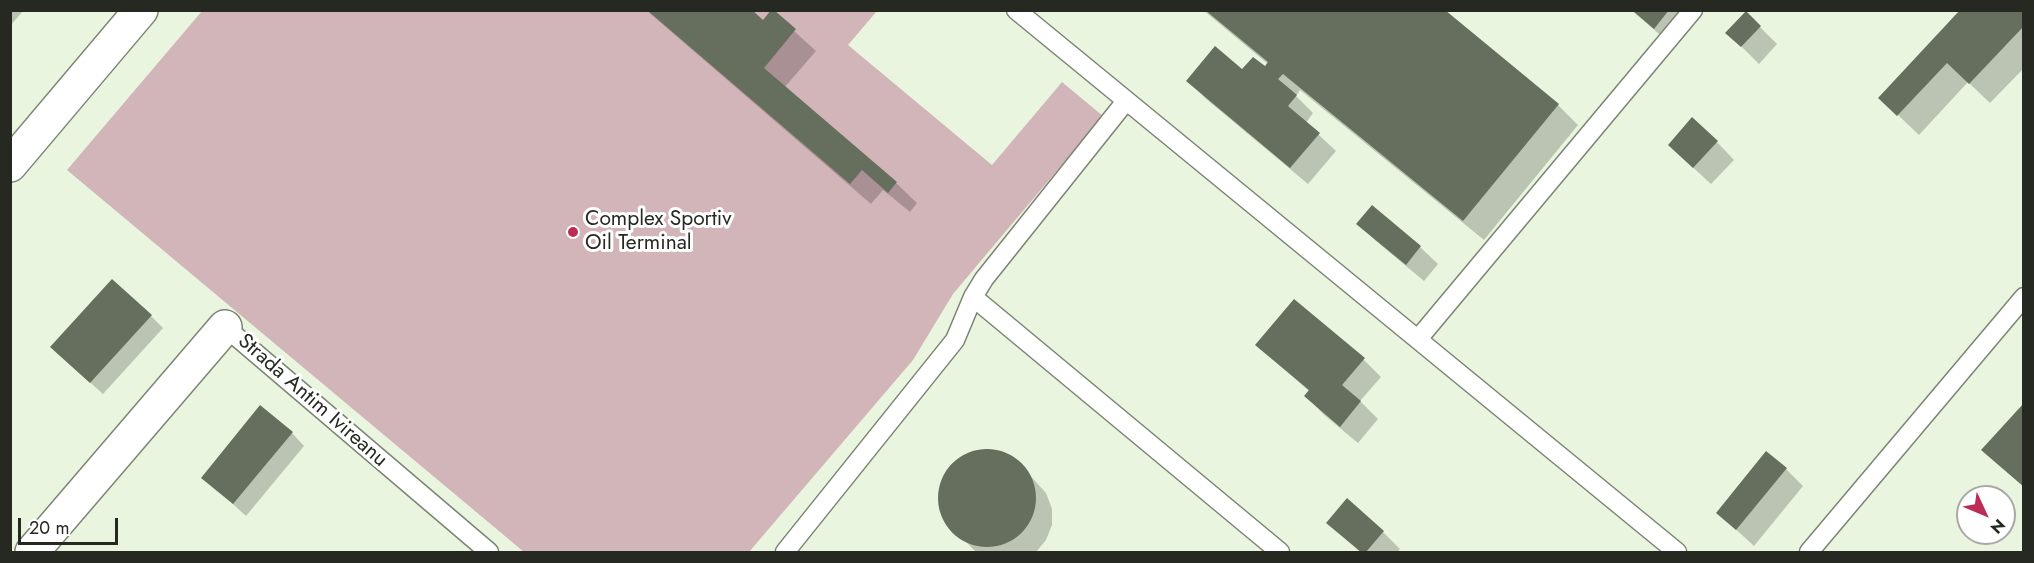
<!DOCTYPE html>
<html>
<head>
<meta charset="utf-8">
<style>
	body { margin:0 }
	#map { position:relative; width:2034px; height:563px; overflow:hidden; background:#eaf5e0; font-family:Jost,sans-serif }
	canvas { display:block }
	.frame { position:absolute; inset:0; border:12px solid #252921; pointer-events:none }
	.north { position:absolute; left:1956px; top:485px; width:60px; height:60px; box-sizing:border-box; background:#fff; border:2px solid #a8a9a6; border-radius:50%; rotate:134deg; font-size:16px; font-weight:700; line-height:24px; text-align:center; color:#252921 }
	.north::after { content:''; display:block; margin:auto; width:21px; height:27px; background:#bc2c55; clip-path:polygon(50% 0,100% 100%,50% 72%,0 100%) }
	.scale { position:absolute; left:18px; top:518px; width:100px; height:27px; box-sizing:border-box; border:3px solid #252921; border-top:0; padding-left:8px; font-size:18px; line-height:21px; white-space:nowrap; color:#252921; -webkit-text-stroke:4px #fff; paint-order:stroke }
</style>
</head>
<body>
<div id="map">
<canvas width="2034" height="563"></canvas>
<div class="frame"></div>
<div class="north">N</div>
<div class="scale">20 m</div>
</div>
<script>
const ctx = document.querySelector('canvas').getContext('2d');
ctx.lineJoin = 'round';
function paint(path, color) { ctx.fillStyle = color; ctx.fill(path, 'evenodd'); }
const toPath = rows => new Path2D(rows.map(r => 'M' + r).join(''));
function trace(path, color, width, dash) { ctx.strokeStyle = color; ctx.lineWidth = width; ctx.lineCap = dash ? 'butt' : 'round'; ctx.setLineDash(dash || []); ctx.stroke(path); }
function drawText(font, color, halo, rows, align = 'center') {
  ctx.font = font + ' Jost,sans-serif'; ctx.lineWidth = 6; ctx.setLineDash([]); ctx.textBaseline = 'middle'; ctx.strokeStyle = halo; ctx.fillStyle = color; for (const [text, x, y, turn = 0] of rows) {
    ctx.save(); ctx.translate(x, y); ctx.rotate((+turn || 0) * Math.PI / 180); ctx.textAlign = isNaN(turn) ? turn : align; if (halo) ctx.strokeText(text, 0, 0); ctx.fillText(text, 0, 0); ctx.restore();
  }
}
paint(toPath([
	[202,11,877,11,848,45,992,165,1062,82,1103,116,953,294,913,360,749,552,524,552,67,170]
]), '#d2b5b9');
paint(toPath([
	[10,10,24,10,10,26],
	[646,10,750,10,763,22,772,11,816,51,784,88,896,183,917,203,910,212,883,190,871,204],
	[1203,10,1442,10,1558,105,1578,125,1484,240,1300,90,1296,96,1313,113,1306,123,1336,151,1308,184,1205,98,1188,80,1265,69,1268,64],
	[1631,10,1687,10,1672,45],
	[2024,10,2024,68,1990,103,1968,82,1919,135,1880,98],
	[1746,13,1777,44,1759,64,1728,33],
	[1717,142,1734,160,1711,184,1687,162],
	[1372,207,1420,247,1438,264,1424,281,1376,241,1359,224],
	[151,316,163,328,103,394,65,360],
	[1257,345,1364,360,1381,377,1360,401,1378,419,1358,443,1323,414,1306,396,1310,392],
	[2024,405,2024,487,1984,450],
	[292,433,304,446,246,516,203,477],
	[988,451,1004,454,1018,462,1046,493,1052,509,1052,525,1046,540,1036,552,976,552,945,521,940,505,941,489,946,473,958,461,972,453],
	[1786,469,1803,486,1754,546,1718,513],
	[1328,523,1383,532,1400,549,1397,552,1360,552]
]), '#0003');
paint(toPath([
	[647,10,752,10,763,20,771,10,774,10,796,29,764,68,897,182,888,193,862,170,850,184],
	[1205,10,1445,10,1559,104,1463,221,1283,74,1278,79,1297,95,1288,106,1320,133,1290,168,1186,81,1215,46,1242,69,1253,57,1265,66,1268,62],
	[1632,10,1669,10,1654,29],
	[1960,10,2024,10,2024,26,1969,84,1947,63,1897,116,1878,98],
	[1746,11,1761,26,1741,47,1725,33],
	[1692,117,1718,141,1693,168,1668,145],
	[1372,205,1421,246,1406,265,1356,224],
	[112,279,152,315,90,383,50,347],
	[1294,299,1365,358,1342,385,1361,401,1340,427,1304,396,1309,390,1255,345],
	[2024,403,2024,487,1981,450],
	[260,405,293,432,233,504,201,478],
	'938 498a49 49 0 1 1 98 0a49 49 0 1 1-98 0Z',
	[1766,451,1787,468,1736,530,1716,513],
	[1347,498,1384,531,1366,552,1361,552,1326,523]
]), '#666f5d');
const lane = toPath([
	[1016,10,1677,552],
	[973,297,984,279,1126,101],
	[225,327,489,552],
	[1418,339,1693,10],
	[785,552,955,340,973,297,1280,552],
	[1809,552,2024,297]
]);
const street = toPath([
	[32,552,225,327]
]);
const secondary = toPath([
	[10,165,141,10]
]);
trace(lane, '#7b8572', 21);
trace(street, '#7b8572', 36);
trace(secondary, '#7b8572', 36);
trace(lane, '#fff', 18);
trace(street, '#fff', 33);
trace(secondary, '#fff', 33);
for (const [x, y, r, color] of [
	[573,232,6,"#bc2c55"]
]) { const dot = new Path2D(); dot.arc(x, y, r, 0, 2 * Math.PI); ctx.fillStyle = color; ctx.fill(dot); trace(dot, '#fff', 2); }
drawText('21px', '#252921', '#fff', [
	["Complex Sportiv",585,220],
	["Oil Terminal",585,244]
], 'left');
drawText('21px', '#252921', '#fff', [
	["Strada Antim Ivireanu",312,401,41]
]);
</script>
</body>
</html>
